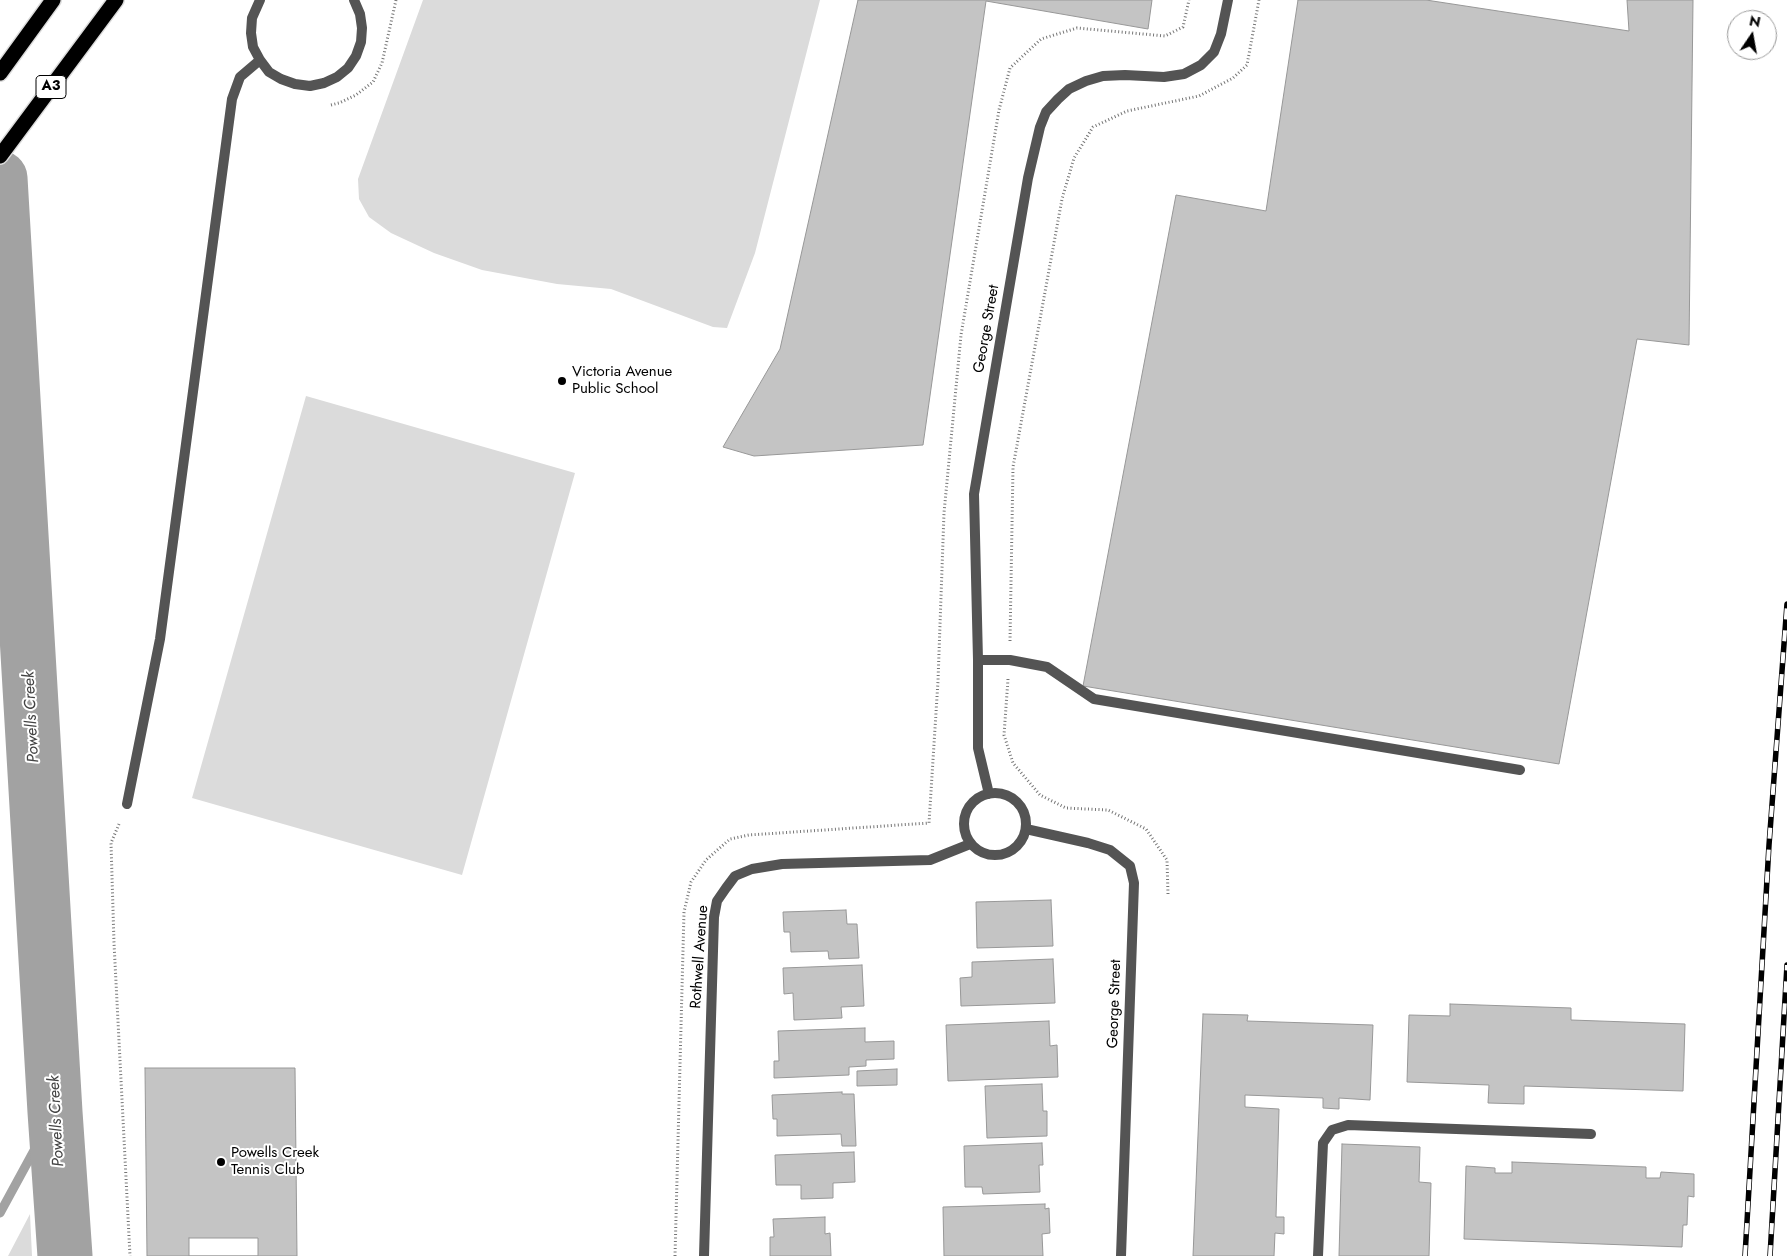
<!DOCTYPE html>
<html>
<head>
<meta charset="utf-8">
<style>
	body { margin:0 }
	#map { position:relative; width:1787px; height:1256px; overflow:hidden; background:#fff; font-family:Jost,sans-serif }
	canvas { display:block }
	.north { position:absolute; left:1727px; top:10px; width:50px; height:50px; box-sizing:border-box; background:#fff; border:1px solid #999; border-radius:50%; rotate:12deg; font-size:14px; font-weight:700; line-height:20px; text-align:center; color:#000 }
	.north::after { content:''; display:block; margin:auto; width:18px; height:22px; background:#000; clip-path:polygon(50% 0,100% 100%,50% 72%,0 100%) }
</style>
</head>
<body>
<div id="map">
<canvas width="1787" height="1256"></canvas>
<div class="north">N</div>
</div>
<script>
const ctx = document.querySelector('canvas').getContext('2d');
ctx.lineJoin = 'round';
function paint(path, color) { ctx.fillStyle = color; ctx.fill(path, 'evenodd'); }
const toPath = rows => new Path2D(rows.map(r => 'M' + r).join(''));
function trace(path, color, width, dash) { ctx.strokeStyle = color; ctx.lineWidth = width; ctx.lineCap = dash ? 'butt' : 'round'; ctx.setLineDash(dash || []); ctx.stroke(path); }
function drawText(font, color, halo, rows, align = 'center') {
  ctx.font = font + ' Jost,sans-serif'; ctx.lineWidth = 4; ctx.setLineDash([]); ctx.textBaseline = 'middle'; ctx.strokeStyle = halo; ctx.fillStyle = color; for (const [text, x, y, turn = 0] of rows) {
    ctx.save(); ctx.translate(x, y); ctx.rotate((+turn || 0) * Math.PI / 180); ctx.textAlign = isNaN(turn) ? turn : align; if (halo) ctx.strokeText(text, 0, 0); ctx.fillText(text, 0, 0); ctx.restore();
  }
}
paint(toPath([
	[423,0,820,0,755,253,727,328,713,327,611,289,557,284,482,270,434,253,391,233,369,217,359,199,358,179],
	[306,396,575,473,462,875,192,798],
	[30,1214,32,1256,8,1256]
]), '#dbdbdb');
trace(toPath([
	[0,1213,55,1112]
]), '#a2a2a2', 9);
trace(toPath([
	[0,178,55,1112,65,1256]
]), '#a2a2a2', 55);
const building = toPath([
	[858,0,1152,0,1148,29,986,1,923,445,754,456,723,447,780,349,858,0],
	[1298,0,1426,0,1629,31,1627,0,1693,0,1689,345,1637,339,1559,764,1083,686,1176,195,1266,211,1298,0],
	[1051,900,1053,946,977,948,976,902,1051,900],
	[846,910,847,924,857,924,859,958,829,959,828,951,791,952,790,932,784,932,783,912,846,910],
	[1053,959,1055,1003,961,1006,960,978,972,977,972,962,1053,959],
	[862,965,864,1006,841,1007,842,1018,794,1020,793,993,784,994,783,968,862,965],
	[1450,1004,1571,1008,1571,1020,1685,1024,1683,1091,1524,1086,1524,1104,1488,1103,1489,1085,1407,1082,1409,1015,1450,1016,1450,1004],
	[1203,1014,1248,1015,1247,1021,1373,1025,1370,1100,1339,1098,1339,1109,1323,1108,1323,1098,1245,1095,1245,1107,1279,1109,1276,1217,1284,1217,1284,1234,1275,1233,1274,1256,1193,1256,1203,1014],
	[1049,1021,1050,1046,1057,1045,1058,1077,948,1081,946,1025,1049,1021],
	[865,1028,865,1042,894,1041,894,1059,866,1060,866,1066,849,1067,849,1075,774,1078,774,1061,779,1061,778,1031,865,1028],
	[145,1068,295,1068,297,1256,147,1256,145,1068],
	[897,1069,897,1085,857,1086,857,1071,897,1069],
	[1042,1084,1043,1111,1047,1111,1047,1136,987,1138,985,1086,1042,1084],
	[842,1092,842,1094,854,1094,856,1146,842,1146,841,1134,777,1136,777,1119,773,1119,772,1095,842,1092],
	[1042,1143,1043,1165,1039,1165,1040,1192,983,1194,982,1187,965,1187,964,1146,1042,1143],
	[1342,1144,1420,1147,1419,1182,1431,1183,1429,1256,1339,1256,1342,1144],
	[854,1152,855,1182,833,1183,833,1198,801,1199,801,1185,776,1185,775,1155,854,1152],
	[1512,1162,1646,1167,1646,1178,1660,1178,1661,1172,1694,1174,1694,1197,1688,1196,1687,1225,1683,1225,1682,1247,1464,1239,1466,1166,1495,1168,1495,1173,1512,1173,1512,1162],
	[1045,1204,1045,1209,1049,1208,1050,1233,1042,1234,1043,1256,944,1256,943,1207,1045,1204],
	[825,1217,825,1234,830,1233,831,1256,770,1256,770,1237,774,1237,773,1219,825,1217],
	[189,1238,258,1238,258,1256,189,1256,189,1238]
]);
paint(building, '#c4c4c4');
trace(building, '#989898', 1);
const highway = toPath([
	[0,73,53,0],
	[0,156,116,0]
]);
trace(highway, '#dbdbdb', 18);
trace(toPath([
	[331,105,339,103,356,95,373,82,382,63,396,0],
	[1010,641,1013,467,1062,199,1074,158,1093,127,1127,111,1199,96,1233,78,1247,65,1259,0],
	[1008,679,1004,735,1013,763,1040,795,1066,808,1108,810,1146,829,1167,860,1168,894],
	[119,824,111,843,114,943,130,1256],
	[675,1256,684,912,691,882,706,860,730,839,749,835,929,823,938,681,944,513,961,335,999,110,1010,68,1041,39,1077,28,1165,36,1183,27,1189,0]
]), '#767676', 3, [1, 2.5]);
trace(toPath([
	[260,0,252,18,251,33,253,47,260,60,269,72,281,79,295,84,310,86,324,83,337,77,348,68,356,56,361,42,362,28,360,14,354,0],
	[978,660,1010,660,1047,667,1094,699,1520,770],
	[127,804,160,639,232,99,240,77,260,60],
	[1318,1256,1323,1143,1332,1130,1348,1125,1591,1134]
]), '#545454', 10);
trace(toPath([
	'964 824a31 31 0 1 1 62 0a31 31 0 1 1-62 0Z',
	[989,794,978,748,978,660,974,494,1028,178,1040,127,1046,112,1058,99,1069,89,1086,81,1103,76,1125,75,1164,77,1184,74,1201,65,1214,52,1221,34,1228,0],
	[1026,829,1088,843,1110,850,1130,866,1134,883,1121,1256],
	[704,1256,714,917,717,901,726,888,735,876,752,869,782,864,930,860,970,844]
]), '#545454', 10);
trace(highway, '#000', 15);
const rail = toPath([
	[1745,1256,1769,845,1787,604],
	[1770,1256,1787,965]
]);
trace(rail, '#000', 5.5);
trace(rail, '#fff', 4, [11]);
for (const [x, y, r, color] of [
	[562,381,5,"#000"],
	[221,1162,5,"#000"]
]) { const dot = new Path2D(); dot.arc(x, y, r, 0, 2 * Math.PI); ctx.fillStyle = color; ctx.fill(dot); trace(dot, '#fff', 2); }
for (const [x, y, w] of [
	[51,87,30]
]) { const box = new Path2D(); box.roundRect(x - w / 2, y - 11.5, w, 23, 4); ctx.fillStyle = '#fff'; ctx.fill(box); trace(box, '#000', 1); }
drawText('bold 14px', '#000', null, [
	["A3",51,87]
]);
drawText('15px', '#000', '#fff', [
	["George Street",987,329,-80],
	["Rothwell Avenue",700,957,-86],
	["George Street",1115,1004,-88]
]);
drawText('15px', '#000', '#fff', [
	["Victoria Avenue",572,372],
	["Public School",572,389],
	["Powells Creek",231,1153],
	["Tennis Club",231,1170]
], 'left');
drawText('italic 16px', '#434343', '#fff', [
	["Powells Creek",32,717,-93],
	["Powells Creek",57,1121,-93]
]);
</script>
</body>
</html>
